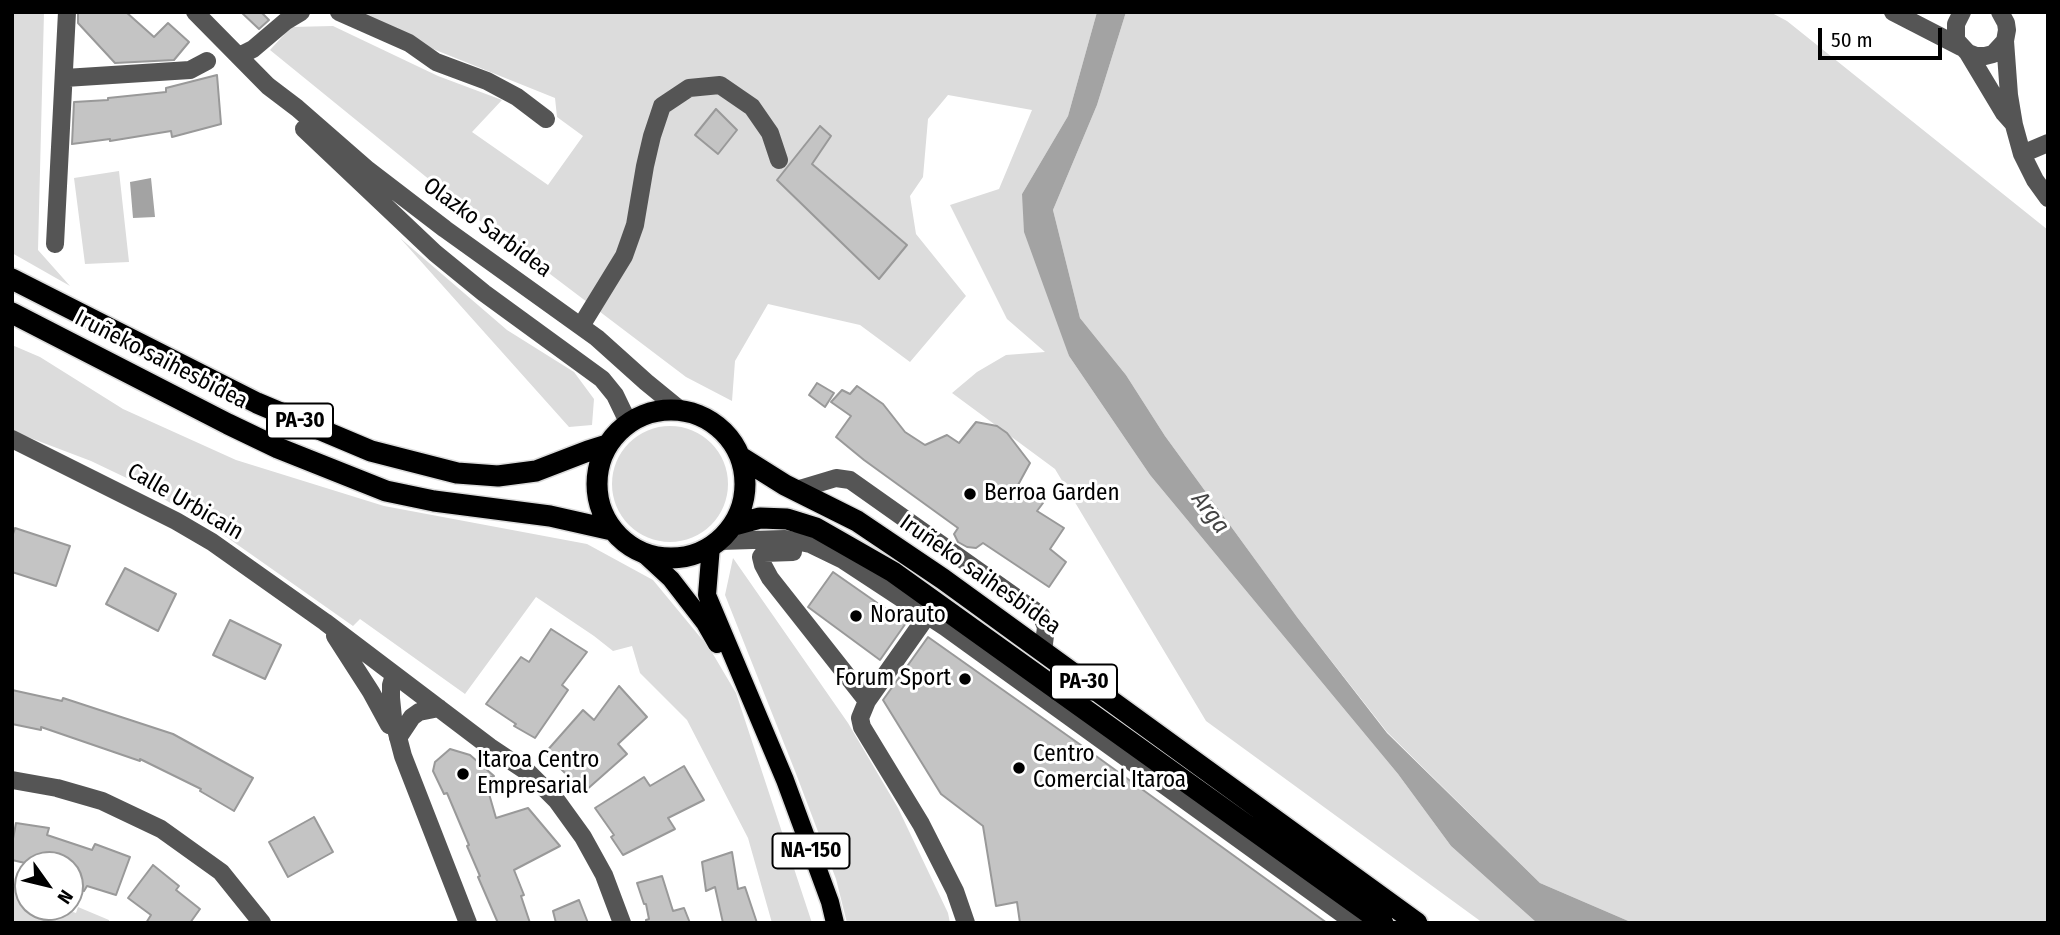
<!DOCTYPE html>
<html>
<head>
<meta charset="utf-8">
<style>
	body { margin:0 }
	#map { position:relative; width:2060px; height:935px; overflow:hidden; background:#fff; font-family:"Fira Sans Condensed",sans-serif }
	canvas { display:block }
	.frame { position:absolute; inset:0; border:14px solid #000; pointer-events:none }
	.north { position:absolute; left:14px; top:851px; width:70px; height:70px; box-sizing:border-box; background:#fff; border:2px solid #999; border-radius:50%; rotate:124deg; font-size:19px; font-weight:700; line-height:28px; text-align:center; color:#000 }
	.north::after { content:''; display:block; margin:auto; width:24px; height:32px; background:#000; clip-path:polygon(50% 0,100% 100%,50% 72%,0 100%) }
	.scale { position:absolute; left:1818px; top:28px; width:124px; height:32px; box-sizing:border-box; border:4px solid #000; border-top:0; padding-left:9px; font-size:21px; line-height:24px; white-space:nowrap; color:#000; -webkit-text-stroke:5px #fff; paint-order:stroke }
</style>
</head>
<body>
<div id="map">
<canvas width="2060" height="935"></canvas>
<div class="frame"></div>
<div class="north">N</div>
<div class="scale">50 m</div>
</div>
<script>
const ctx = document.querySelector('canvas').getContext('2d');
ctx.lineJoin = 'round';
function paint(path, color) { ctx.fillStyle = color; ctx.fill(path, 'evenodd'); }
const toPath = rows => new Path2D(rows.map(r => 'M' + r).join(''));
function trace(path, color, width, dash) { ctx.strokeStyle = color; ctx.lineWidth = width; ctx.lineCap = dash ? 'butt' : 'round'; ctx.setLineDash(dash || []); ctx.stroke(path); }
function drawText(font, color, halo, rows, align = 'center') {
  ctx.font = font + ' "Fira Sans Condensed",sans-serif'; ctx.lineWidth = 6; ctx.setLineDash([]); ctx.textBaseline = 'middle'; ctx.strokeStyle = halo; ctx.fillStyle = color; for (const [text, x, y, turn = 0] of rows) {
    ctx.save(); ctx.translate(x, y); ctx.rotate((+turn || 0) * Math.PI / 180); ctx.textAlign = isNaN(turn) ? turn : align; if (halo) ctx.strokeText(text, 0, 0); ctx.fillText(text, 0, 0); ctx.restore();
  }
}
paint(toPath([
	[12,12,44,12,38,250,70,286,12,253],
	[341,12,1097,12,1068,116,1022,194,1069,356,1150,475,1398,774,1451,846,1537,923,1483,923,1206,721,1055,469,952,393,977,372,1006,355,1045,352,1007,319,950,205,999,189,1032,110,948,95,928,119,923,177,910,196,916,234,966,296,910,362,860,325,768,304,735,361,732,401,686,377,484,224,270,50,291,27,333,26,438,76,502,100,472,132,548,185,583,136,557,117,555,98],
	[820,126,831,136,812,164,907,244,879,278,777,180],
	[1126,12,1770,12,1787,21,2048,230,2048,923,1633,923,1540,883,1387,732,1297,617,1165,436,1126,375,1080,318,1053,210,1097,105],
	[119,171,129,262,85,264,74,178],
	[400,238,507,330,574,372,594,399,592,425,569,427],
	[12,345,40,357,123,409,236,460,384,506,587,544,653,580,710,649,736,693,812,923,772,923,748,838,687,720,640,673,632,646,613,651,594,636,536,597,465,694,360,619,353,626,218,531,135,482,91,461,12,431],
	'612 484a58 58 0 1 1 116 0a58 58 0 1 1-116 0Z',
	[733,558,848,723,898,808,948,913,950,923,847,923,836,879,795,771,725,595],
	[12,888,28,891,28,907,58,907,76,913,78,907,109,920,109,923,15,923,12,918]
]), '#dcdcdc');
paint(toPath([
	[1097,12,1126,12,1097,105,1053,210,1080,318,1126,375,1165,436,1297,617,1387,733,1540,883,1633,923,1537,923,1451,846,1398,774,1150,475,1069,356,1024,232,1022,194,1068,116],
	[151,178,155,217,133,218,130,182]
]), '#a3a3a3');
const building = toPath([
	[78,12,126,12,154,37,168,23,189,42,174,60,115,63,78,23,78,12],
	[241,12,261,12,269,20,259,29,241,12],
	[217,75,221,124,172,137,171,131,110,141,110,139,72,144,74,102,108,100,108,98,166,92,166,88,217,75],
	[716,109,737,130,718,154,695,135,716,109],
	[820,126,831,136,812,164,907,245,879,279,777,180,820,126],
	[817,383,834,393,825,407,809,395,817,383],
	[857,386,883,404,905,432,925,445,947,435,959,443,976,422,997,426,1007,433,1030,463,1018,485,1043,503,1037,511,1064,528,1050,549,1066,562,1049,587,983,543,976,548,967,547,958,542,954,534,958,528,864,460,836,437,851,416,831,402,842,390,850,394,857,386],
	[15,528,70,546,56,586,12,572,12,537,15,528],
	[125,568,176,594,158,631,106,604,125,568],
	[833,572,906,623,880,660,808,607,833,572],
	[230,620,281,645,265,679,213,655,230,620],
	[551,629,587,652,562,685,568,690,535,738,514,726,516,724,486,704,521,657,529,662,551,629],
	[928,637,1078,743,1327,923,1020,923,1017,902,996,906,983,826,941,794,883,700,928,637],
	[619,686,647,717,618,744,627,754,584,792,545,753,583,710,594,720,619,686],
	[12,690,62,701,63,698,173,734,253,778,234,811,200,791,201,789,140,759,140,761,41,727,41,730,12,724,12,690],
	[450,749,470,755,494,776,485,780,496,818,528,808,560,846,514,870,524,895,521,896,530,923,498,923,478,877,480,876,467,846,469,845,447,793,444,794,433,771,435,762,450,749],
	[684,766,704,800,668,818,675,829,623,855,611,837,614,835,595,808,644,777,650,786,684,766],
	[314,817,333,852,288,877,269,842,314,817],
	[16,823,49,828,47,835,92,850,95,844,130,857,116,895,87,886,84,891,70,886,70,865,34,865,12,860,12,844,16,823],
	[732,852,738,889,745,887,757,923,723,923,715,887,706,891,702,862,732,852],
	[153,865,179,886,176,890,200,909,190,923,146,923,151,915,128,898,153,865],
	[662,876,673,911,684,908,690,923,646,923,646,920,649,919,646,904,644,904,637,883,662,876],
	[579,900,588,923,556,923,553,911,579,900]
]);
paint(building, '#c4c4c4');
trace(building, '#999', 2);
const major = toPath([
	[711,546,707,595,785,780,830,902,835,923],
	[644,554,671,579,705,623,717,644]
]);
const highway = toPath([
	[12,279,257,403,371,451,457,473,498,476,536,471,588,451,607,445],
	[12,313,228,424,278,448,386,491,434,501,550,516,612,530],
	'597 484a74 74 0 1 1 148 0a74 74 0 1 1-148 0Z',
	[742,458,785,485,857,521,943,579,1417,923],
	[734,525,760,518,787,519,816,528,893,572,1383,923]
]);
trace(major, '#dbdbdb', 21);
trace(highway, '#dbdbdb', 24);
trace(toPath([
	[195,12,268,86,297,108,368,170,445,229,597,338,646,382,679,409],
	[339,12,409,43,436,62,487,81,517,97,546,119],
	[1893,12,1961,47],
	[1962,12,1956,24,1956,40,1968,53,1976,56,1985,56,1993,54,2005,41,2007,30,2006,23,2000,12],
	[2005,41,2009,95,2014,125,2022,154,2035,180,2048,198],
	[1968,53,2004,113,2012,122],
	[239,56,253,49,286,21,301,12],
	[65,78,190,70,207,61],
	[304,129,435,253,484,293,602,379,615,395,628,422],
	[2022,154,2048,143],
	[55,244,67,12],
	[581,326,624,256,635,225,645,166,652,136,662,106,689,88,720,85,752,107,770,133,779,160],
	[12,439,176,521,212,542,325,622,490,747,529,773,557,801,583,837,604,875,622,923],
	[796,490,836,478,850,480,1041,615,1046,627,1043,652],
	[720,541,785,539,810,544,843,560,945,627,1355,923],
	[793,552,764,553,761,557,763,565,770,578,867,701],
	[927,616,867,701,860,718,862,727,921,824,955,891,966,923],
	[335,636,371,692,389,725],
	[394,675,391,685,391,698,393,718,403,756,468,923],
	[398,738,412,717,419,712,439,708],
	[12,780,57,788,102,801,161,829,221,872,262,923]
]), '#555', 18);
trace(major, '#000', 18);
trace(highway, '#000', 21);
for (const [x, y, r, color] of [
	[970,494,7,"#000"],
	[856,616,7,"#000"],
	[965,679,7,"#000"],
	[1019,768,7,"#000"],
	[463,774,7,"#000"]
]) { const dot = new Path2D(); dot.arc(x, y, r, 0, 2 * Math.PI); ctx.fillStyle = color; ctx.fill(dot); trace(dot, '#fff', 2.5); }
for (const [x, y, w] of [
	[300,421,66],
	[1084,682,66],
	[811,851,77]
]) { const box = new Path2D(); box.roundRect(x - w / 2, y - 17.5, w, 35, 5); ctx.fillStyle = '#fff'; ctx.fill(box); trace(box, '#000', 2); }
drawText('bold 21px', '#000', null, [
	["PA-30",300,421],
	["PA-30",1084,682],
	["NA-150",811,851]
]);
drawText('23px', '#000', '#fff', [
	["Olazko Sarbidea",487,228,36],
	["Iruñeko saihesbidea",161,360,27],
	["Calle Urbicain",185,502,30],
	["Iruñeko saihesbidea",980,575,35]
]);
drawText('23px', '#000', '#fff', [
	["Berroa Garden",984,494],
	["Norauto",870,616],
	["Forum Sport",951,679,"right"],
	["Centro",1033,755],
	["Comercial Itaroa",1033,781],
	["Itaroa Centro",477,761],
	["Empresarial",477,787]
], 'left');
drawText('italic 24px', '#444', '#fff', [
	["Arga",1210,513,53]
]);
</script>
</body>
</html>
